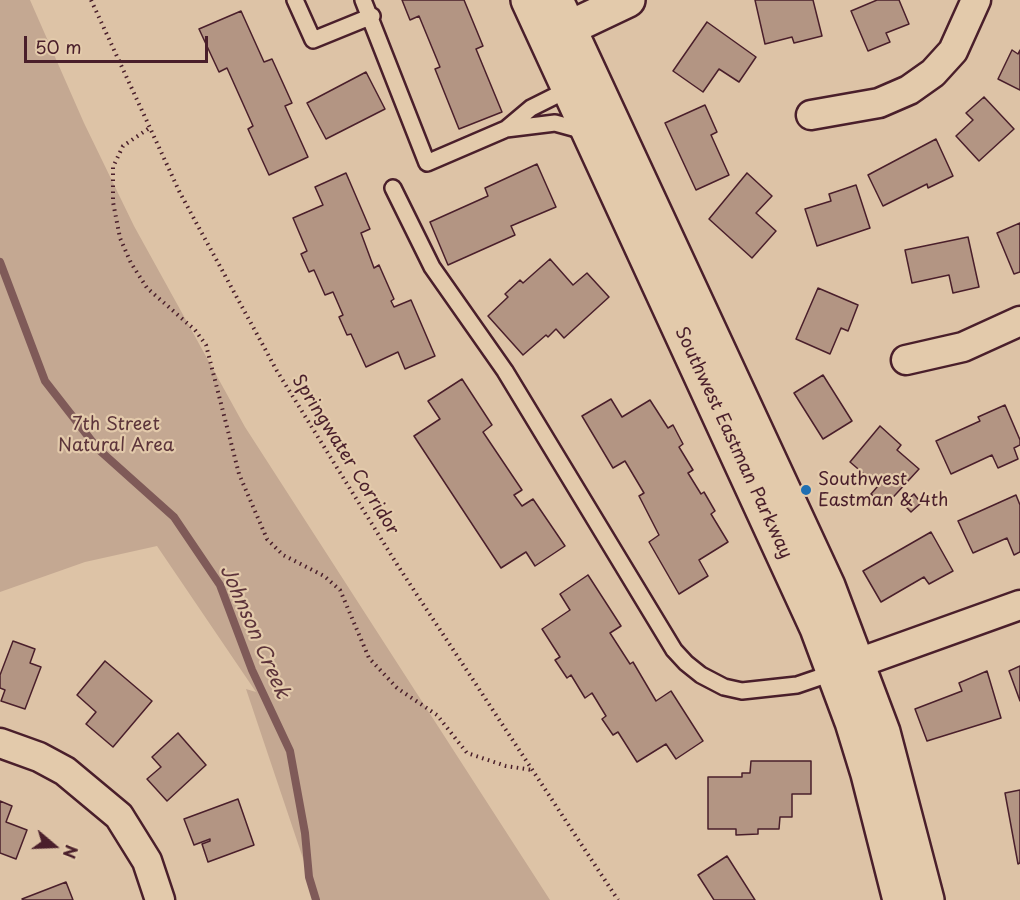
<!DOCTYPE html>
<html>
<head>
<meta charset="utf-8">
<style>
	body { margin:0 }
	#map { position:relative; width:1020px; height:900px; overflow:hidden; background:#ddc3a6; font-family:"Playpen Sans",sans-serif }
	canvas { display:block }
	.north { position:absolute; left:24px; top:816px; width:60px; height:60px; -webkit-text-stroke:4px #e3caab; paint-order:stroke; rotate:109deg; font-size:16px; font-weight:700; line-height:24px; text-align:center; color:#4a1f2b }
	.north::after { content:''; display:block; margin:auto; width:21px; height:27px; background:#4a1f2b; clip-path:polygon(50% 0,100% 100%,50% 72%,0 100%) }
	.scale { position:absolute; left:24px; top:36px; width:184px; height:27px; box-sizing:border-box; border:3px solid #4a1f2b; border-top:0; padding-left:8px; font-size:18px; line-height:21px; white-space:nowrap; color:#4a1f2b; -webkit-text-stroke:4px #e3caab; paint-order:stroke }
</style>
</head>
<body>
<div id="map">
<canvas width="1020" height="900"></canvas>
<div class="north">N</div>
<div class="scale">50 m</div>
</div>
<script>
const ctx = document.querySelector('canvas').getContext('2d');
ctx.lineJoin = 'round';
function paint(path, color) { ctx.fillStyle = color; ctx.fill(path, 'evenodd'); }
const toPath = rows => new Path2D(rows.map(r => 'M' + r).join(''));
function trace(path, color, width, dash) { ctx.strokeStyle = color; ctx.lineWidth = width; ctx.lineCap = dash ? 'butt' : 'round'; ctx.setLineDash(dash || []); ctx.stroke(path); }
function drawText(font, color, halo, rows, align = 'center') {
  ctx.font = font + ' "Playpen Sans",sans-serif'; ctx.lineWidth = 4.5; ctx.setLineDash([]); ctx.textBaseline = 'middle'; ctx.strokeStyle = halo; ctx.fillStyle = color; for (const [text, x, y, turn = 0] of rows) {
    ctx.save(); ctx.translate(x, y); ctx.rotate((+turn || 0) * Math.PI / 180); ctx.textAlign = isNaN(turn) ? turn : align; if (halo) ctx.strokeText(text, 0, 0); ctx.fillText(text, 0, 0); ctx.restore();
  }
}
paint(toPath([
	[0,0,30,0,84,123,134,226,245,427,550,900,317,900,246,689,256,692,157,546,85,562,0,592]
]), '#c4a892');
trace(toPath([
	[0,262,45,381,98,449,174,517,220,585,252,670,290,751,305,833,309,877,316,900]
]), '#7f5a58', 8);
const building = toPath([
	[402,0,464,0,483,46,476,49,502,112,459,129,435,69,440,67,419,16,410,20,402,0],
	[755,0,813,0,822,36,794,43,792,37,765,44,755,0],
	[877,0,899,0,909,24,886,33,890,42,868,51,851,11,877,0],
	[241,11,264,62,272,59,292,103,285,106,308,157,269,175,248,129,253,126,227,68,219,72,199,29,241,11],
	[707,22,756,57,739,82,719,69,703,92,673,71,707,22],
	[1012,50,1018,54,1020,50,1020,90,998,79,1012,50],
	[366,72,385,109,326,139,307,103,366,72],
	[984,97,1014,129,979,161,956,136,973,120,966,113,984,97],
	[705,105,717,132,711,135,729,175,696,190,665,123,705,105],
	[936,139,953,176,928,188,927,184,883,206,868,175,936,139],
	[537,164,556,207,511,226,515,235,448,265,430,222,488,196,485,188,537,164],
	[346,173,370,229,361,233,374,268,379,265,394,299,391,301,394,307,411,300,435,356,405,369,398,352,366,367,351,334,347,335,339,317,343,315,333,292,325,295,314,270,309,272,301,254,307,251,293,218,323,205,315,187,346,173],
	[747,173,772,196,756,213,776,231,752,258,709,219,747,173],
	[856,185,870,228,817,246,805,209,831,201,829,194,856,185],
	[1020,223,1020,272,1014,274,997,233,1020,223],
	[968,237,979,287,953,293,949,275,912,283,905,250,968,237],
	[550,259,573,285,587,273,609,297,564,338,556,329,548,337,546,335,523,355,488,316,508,297,505,294,520,280,523,283,550,259],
	[818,288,858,305,848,331,841,328,830,354,796,339,818,288],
	[823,375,852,421,823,439,794,393,823,375],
	[462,379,492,425,483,432,522,490,514,495,522,506,533,499,565,546,535,566,526,552,501,568,414,436,440,419,428,401,462,379],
	[611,399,622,417,650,400,668,428,673,425,683,444,679,447,693,470,688,473,701,494,704,492,715,511,711,514,728,542,699,560,708,576,679,594,649,542,659,535,639,496,644,493,625,461,613,468,582,416,611,399],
	[1005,405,1020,440,1020,445,1014,448,1018,459,998,468,992,455,951,474,936,441,980,421,978,417,1005,405],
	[880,426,901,445,897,450,919,469,885,506,871,494,878,486,850,462,880,426],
	[914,494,921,503,911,512,903,504,914,494],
	[1016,495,1020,505,1020,552,1014,555,1007,538,973,553,958,521,1016,495],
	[931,532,953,571,929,584,924,577,881,602,863,571,931,532],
	[588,575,621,626,610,633,630,664,633,662,656,701,671,691,703,741,676,759,666,744,637,762,618,732,613,735,602,719,606,716,592,693,585,698,571,675,567,678,555,660,560,657,542,629,570,610,560,594,588,575],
	[13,641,35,649,30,663,41,667,25,709,1,701,5,690,0,688,0,675,13,641],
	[105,661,152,701,113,747,86,724,96,712,77,695,105,661],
	[1020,666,1020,701,1009,671,1020,666],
	[987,671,1001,718,927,741,915,709,962,691,959,683,987,671],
	[178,733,206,765,167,801,147,779,161,767,152,757,178,733],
	[751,761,811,761,811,794,792,794,792,817,780,817,779,829,758,829,758,834,736,835,736,829,708,829,708,777,742,777,742,773,750,773,751,761],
	[1020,790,1020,863,1018,864,1005,793,1020,790],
	[238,799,254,845,208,862,202,844,210,841,210,839,194,845,184,819,238,799],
	[0,801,12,806,6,822,27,830,16,859,0,853,0,801],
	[727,856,755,900,714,900,698,875,727,856],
	[66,882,73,900,23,900,22,899,66,882]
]);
paint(building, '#b39583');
trace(building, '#4a1f2b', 1.5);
const lane = toPath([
	[295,0,313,40,372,16],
	[363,0,427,163,506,129,531,108,569,89],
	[506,129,555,123,588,132],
	[393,188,432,267,505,371,674,650,686,663,701,675,724,687,742,691,797,685,835,672]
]);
const street = toPath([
	[811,115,879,103,909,90,933,73,953,51,976,0],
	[906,360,963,347,1020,321],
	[836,671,1020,605],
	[0,743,39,757,65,771,119,816,147,861,160,900]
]);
const secondary = toPath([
	[528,0,817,628,852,722,868,774,900,900],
	[556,0,828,586,883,732,927,900],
	[569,28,628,0]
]);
trace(lane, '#4a1f2b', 20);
trace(street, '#4a1f2b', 33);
trace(secondary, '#4a1f2b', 38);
trace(toPath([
	[91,0,180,193,277,371,398,566,618,900],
	[148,129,123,146,113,167,113,202,120,238,131,263,147,288,195,330,206,345,239,474,267,539,283,555,324,576,340,590,369,658,397,688,437,715,467,753,506,766,532,770]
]), '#4a1f2b', 4, [1.5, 4.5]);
trace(lane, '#e3caab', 15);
trace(street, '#e3caab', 28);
trace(secondary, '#e3caab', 33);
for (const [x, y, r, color] of [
	[806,490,6,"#1f6fb2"]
]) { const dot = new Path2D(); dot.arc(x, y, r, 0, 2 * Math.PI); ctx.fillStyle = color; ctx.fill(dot); trace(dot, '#e3caab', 2); }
drawText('18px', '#5c343a', '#e3caab', [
	["7th Street",116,425],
	["Natural Area",116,446]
]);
drawText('18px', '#4a1f2b', '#e3caab', [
	["Southwest Eastman Parkway",733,443,65],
	["Springwater Corridor",345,455,58]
]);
drawText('18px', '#4a1f2b', '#e3caab', [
	["Southwest",818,480],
	["Eastman & 4th",818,501]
], 'left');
drawText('italic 20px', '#5c333a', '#e3caab', [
	["Johnson Creek",254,632,66]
]);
</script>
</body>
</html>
